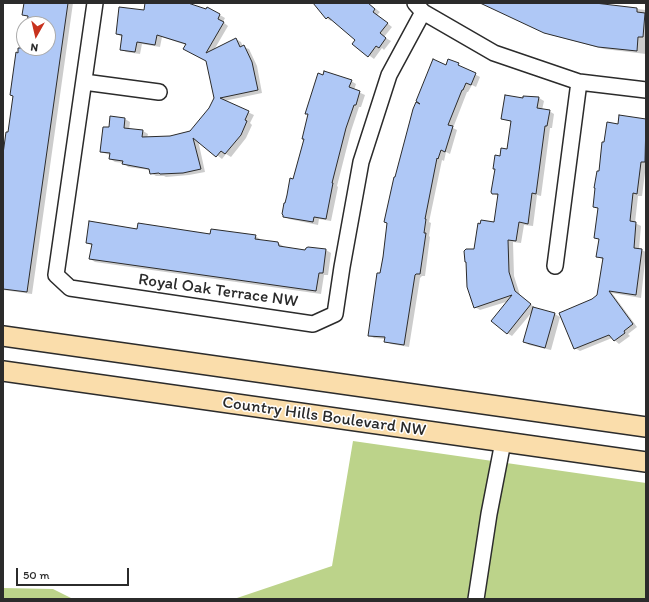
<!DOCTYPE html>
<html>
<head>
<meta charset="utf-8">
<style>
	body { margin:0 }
	#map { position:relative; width:649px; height:602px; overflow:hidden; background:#fff; font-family:Itim,sans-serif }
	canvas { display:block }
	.frame { position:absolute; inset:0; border:4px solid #2b2b2b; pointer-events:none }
	.north { position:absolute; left:16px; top:16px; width:40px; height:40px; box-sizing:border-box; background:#fff; border:1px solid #aaa; border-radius:50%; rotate:188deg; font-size:11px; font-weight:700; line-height:16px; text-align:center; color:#2b2b2b }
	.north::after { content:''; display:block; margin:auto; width:14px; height:18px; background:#c8321e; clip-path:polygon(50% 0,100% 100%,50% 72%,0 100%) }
	.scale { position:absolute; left:16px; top:568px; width:113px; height:18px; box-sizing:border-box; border:2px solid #2b2b2b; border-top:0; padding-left:5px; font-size:12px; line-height:14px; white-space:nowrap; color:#2b2b2b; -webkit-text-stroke:3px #fff; paint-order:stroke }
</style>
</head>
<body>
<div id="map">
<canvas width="649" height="602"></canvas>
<div class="frame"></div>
<div class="north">N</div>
<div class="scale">50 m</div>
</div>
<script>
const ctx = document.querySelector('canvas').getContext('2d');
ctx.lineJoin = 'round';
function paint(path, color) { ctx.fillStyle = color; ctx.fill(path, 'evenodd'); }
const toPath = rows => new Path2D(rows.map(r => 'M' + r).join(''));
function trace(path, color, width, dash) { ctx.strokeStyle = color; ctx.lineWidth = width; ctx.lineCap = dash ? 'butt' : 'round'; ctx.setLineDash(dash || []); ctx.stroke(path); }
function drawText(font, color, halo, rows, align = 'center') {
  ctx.font = font + ' Itim,sans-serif'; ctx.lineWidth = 3; ctx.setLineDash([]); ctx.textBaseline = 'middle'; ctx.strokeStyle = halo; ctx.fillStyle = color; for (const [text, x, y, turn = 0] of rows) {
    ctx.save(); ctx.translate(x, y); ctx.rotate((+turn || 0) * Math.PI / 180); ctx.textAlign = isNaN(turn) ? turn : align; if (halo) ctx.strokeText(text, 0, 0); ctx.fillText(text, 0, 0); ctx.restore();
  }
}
paint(toPath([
	[353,441,646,483,646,599,234,599,332,566],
	[3,588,53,589,73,599,3,599]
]), '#bcd38a');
paint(toPath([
	[29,3,73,3,32,294,3,290,3,155,9,133,20,39,24,39,24,48,48,48,48,24,28,24],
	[146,3,185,3,206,10,208,8,225,18,223,22,228,26,214,50,236,39,241,42,243,47,249,49,257,66,262,93,224,101,254,115,250,123,252,125,246,138,231,157,226,154,222,159,198,140,205,172,189,175,166,177,164,176,156,176,151,173,150,170,128,167,124,163,115,162,110,159,110,155,101,152,110,129,111,117,125,119,130,122,129,130,143,131,148,134,147,138,170,137,190,132,210,108,215,99,207,61,186,45,162,37,160,47,142,44,140,54,126,52,121,49,122,37,117,34,145,12],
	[315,3,368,3,380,12,377,15,392,27,384,37,391,41,384,50,382,48,374,59,354,44,357,40,332,20,331,21,326,18],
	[501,3,602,3,602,5,646,10,646,54,604,49,551,35,503,13],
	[449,60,480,77,476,87,472,85,468,92,467,92,453,128,457,130,450,154,446,152,444,161,442,160,429,222,431,223,429,236,430,237,425,276,422,276,420,278,409,347,391,344,385,341,386,339,374,338,369,335,380,275,395,178],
	[351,81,356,84,354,90,365,95,361,107,359,107,351,131,337,186,338,187,331,221,319,219,318,225,289,219,284,216,305,139,309,115,306,113],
	[539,98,544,101,542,110,549,111,554,114,552,128,550,128,541,196,537,195,533,226,524,225,521,243,513,242,514,276,520,295,535,308,555,314,560,317,551,350,529,345,524,342,533,311,512,336,507,333,509,301,480,310,475,307,475,250,495,223,498,196,493,193,501,157,508,150,512,122,502,119,524,99],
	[620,116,646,120,646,165,642,196,638,196,635,223,641,226,639,249,646,252,641,298,612,293,637,327,628,334,630,336,619,344,612,338,580,351,575,348,592,300,598,296,603,260,598,256,600,240,595,238,599,209,594,206,599,172,618,125],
	[138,230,255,236,260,239,260,241,278,243,283,246,284,248,306,251,308,248,326,250,331,253,328,275,324,275,321,294,95,262,90,259,93,246,87,243]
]), '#0003');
const building = toPath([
	[24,3,68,3,27,292,3,289,3,154,6,132,8,132,13,96,10,95,16,52,18,53,18,48,48,48,48,24,27,24,28,16,22,15,24,3],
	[145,3,188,3,206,9,207,7,220,14,218,19,224,22,206,53,236,38,240,47,244,45,252,62,258,90,220,98,249,111,245,120,247,121,241,135,225,154,221,151,216,157,193,138,201,169,183,173,160,174,159,173,150,174,149,169,122,164,123,161,109,159,110,153,100,152,103,127,109,127,110,116,125,118,124,128,143,130,142,137,170,136,190,131,209,108,214,98,206,61,183,49,186,44,157,35,155,45,137,42,135,52,120,50,122,35,116,34,119,7,144,10,145,3],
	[313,3,368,3,375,9,373,12,388,23,380,33,386,38,379,48,376,46,368,57,352,44,355,40,328,17,326,19,313,3],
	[480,3,595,3,637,8,637,12,645,13,643,37,638,37,637,51,598,47,544,33,480,3],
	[433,59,446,65,448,59,459,63,458,65,476,73,471,85,466,83,463,90,462,90,448,125,453,126,445,152,441,150,438,159,437,158,425,219,426,219,424,233,426,233,420,274,416,274,415,275,404,345,384,342,385,337,368,336,377,273,380,273,383,257,387,223,384,222,394,177,395,177,413,109,416,102,420,104,416,101,433,59],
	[324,71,352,80,349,87,360,91,356,105,354,105,346,128,332,183,333,183,326,219,314,217,313,222,283,217,283,215,282,214,284,203,285,203,287,195,290,178,293,179,304,139,302,139,308,114,305,114,318,73,323,75,324,71],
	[505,95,523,98,523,96,539,97,537,108,550,110,547,126,545,126,536,194,532,193,528,224,519,222,516,241,508,240,509,272,515,291,531,304,507,334,491,321,512,295,474,308,467,287,466,262,465,262,464,251,466,249,474,249,478,223,480,224,481,220,494,222,498,194,492,194,491,192,495,169,493,169,495,155,500,156,501,148,507,149,511,121,501,119,505,95],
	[619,115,646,119,645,162,641,162,637,194,633,193,630,221,636,222,634,248,642,249,636,295,609,291,633,324,624,331,625,333,614,341,609,335,574,349,559,313,592,299,597,295,603,258,596,257,599,239,594,238,598,208,593,207,595,188,594,188,597,171,599,171,602,142,604,142,607,122,618,124,619,115],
	[89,221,137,229,138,223,210,234,211,229,256,235,255,239,278,242,279,246,305,250,306,248,308,247,326,249,323,273,319,273,316,291,89,259,92,244,86,243,89,221],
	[533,307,555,313,545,348,523,342,533,307]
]);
paint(building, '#afc8f6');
trace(building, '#2b2b2b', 1);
const minor = toPath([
	[95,3,56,275,70,288,313,324,335,314,342,267,361,162,389,75,423,12],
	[415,3,423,12,494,53,579,82,646,90],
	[84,82,159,92],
	[555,266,579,82],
	[476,599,489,514,503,442]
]);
const major = toPath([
	[3,336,646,427],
	[3,371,646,462]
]);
trace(minor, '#2b2b2b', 18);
trace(major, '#2b2b2b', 22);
trace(minor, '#fff', 15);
trace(major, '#faddab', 19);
drawText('17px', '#2b2b2b', '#fff', [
	["Royal Oak Terrace NW",218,291,8],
	["Country Hills Boulevard NW",324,417,8]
]);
</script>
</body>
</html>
